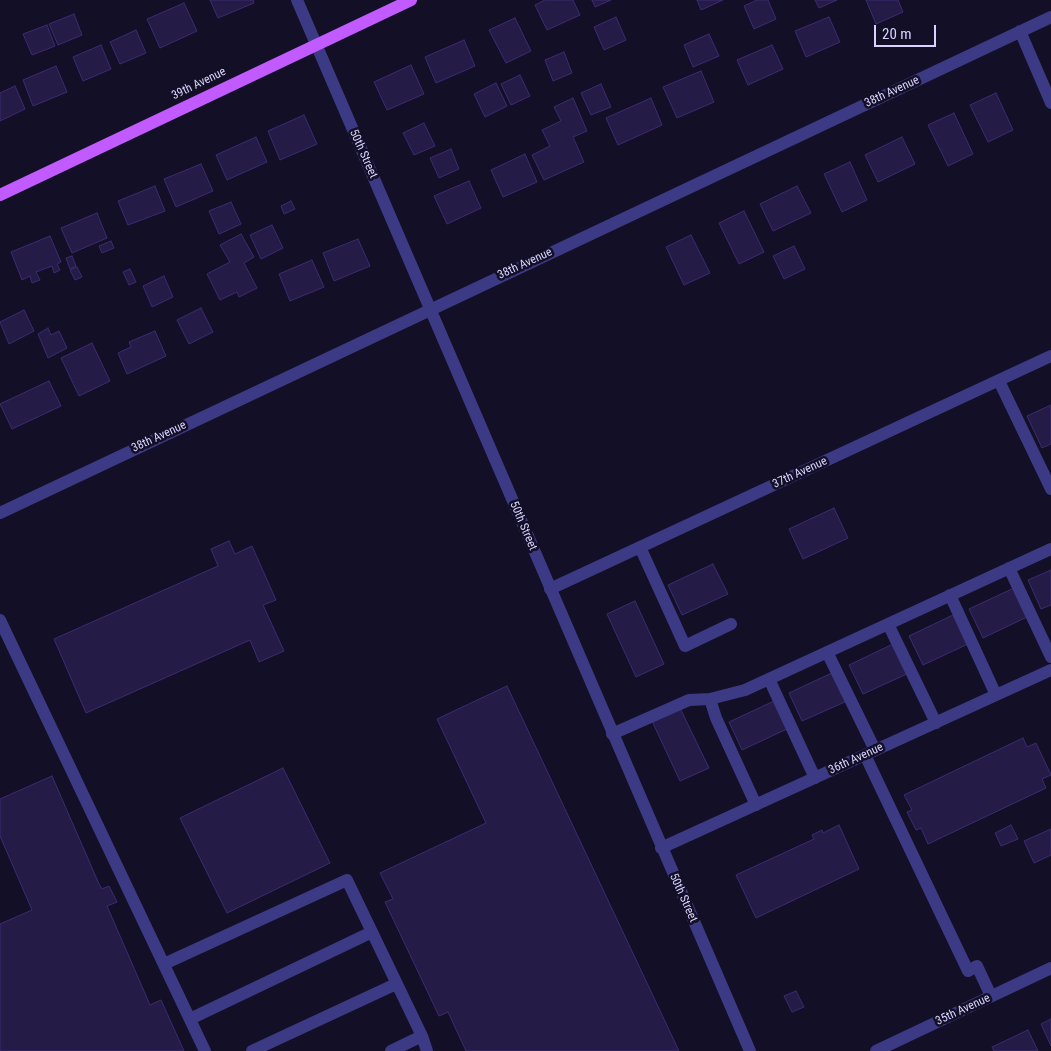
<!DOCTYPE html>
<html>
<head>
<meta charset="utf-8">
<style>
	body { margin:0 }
	#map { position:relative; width:1051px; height:1051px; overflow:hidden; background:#130f26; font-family:"Roboto Condensed",sans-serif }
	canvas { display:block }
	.scale { position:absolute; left:874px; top:25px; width:62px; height:22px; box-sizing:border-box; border:2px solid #d9d4ff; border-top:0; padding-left:6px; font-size:15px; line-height:18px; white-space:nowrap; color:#d9d4ff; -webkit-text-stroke:4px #130f26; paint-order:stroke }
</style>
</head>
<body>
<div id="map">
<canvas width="1051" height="1051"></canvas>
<div class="scale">20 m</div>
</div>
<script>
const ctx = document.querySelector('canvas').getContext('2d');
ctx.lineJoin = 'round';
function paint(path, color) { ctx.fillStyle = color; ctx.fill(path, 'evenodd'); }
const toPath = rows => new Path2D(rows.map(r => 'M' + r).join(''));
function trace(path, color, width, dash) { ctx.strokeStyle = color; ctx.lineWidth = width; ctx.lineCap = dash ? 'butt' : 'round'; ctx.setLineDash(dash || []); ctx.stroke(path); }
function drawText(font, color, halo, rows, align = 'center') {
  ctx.font = font + ' "Roboto Condensed",sans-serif'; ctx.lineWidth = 5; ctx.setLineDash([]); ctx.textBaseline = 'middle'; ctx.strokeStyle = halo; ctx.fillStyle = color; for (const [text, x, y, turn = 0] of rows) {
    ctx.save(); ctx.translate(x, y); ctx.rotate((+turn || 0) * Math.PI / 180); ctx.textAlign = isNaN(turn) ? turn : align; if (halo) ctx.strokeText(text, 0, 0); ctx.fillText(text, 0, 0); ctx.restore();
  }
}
const building = toPath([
	[210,0,253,0,254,3,218,18,210,0],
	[545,0,573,0,580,15,547,30,535,5,545,0],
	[592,0,611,0,595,7,592,0],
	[697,0,723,0,701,10,697,0],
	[757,0,768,0,776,19,754,29,744,6,757,0],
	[815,0,837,0,819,8,815,0],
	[866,0,898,0,903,12,876,24,866,0],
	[184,3,197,31,160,48,147,19,184,3],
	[74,14,82,35,58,45,49,24,74,14],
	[616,17,626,40,604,50,594,27,616,17],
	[829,17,840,42,806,57,795,31,829,17],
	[515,18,531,51,506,63,489,30,515,18],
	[47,25,55,46,32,55,23,34,47,25],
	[136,30,146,53,120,64,110,42,136,30],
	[709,34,719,56,693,67,684,45,709,34],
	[464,40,475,66,436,83,425,57,464,40],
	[101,45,111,69,83,81,73,57,101,45],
	[772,45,783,69,748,85,737,60,772,45],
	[564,52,572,73,553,81,545,60,564,52],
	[411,65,424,94,387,110,374,82,411,65],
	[56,66,67,92,33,106,23,80,56,66],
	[701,71,714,102,677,118,663,87,701,71],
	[520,75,530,96,511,105,501,84,520,75],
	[496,83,507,106,485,117,474,94,496,83],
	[601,84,611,107,591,115,581,93,601,84],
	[15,86,25,109,0,121,0,93,15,86],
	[996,93,1013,130,988,142,970,105,996,93],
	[573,98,587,131,573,137,584,162,544,180,532,155,550,146,542,130,561,121,554,107,573,98],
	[651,98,662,125,618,145,606,118,651,98],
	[954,113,973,154,948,166,928,125,954,113],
	[304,115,317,144,280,160,268,131,304,115],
	[424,123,435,146,414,155,403,133,424,123],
	[256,137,267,162,227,180,216,155,256,137],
	[902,137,915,164,878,182,865,155,902,137],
	[451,149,459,169,439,178,430,158,451,149],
	[525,154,537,182,503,197,491,170,525,154],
	[850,162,867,200,842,212,824,174,850,162],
	[201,164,213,191,176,207,164,179,201,164],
	[469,181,481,208,447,224,434,196,469,181],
	[155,186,165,211,128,225,118,201,155,186],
	[797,186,811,213,773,231,760,204,797,186],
	[291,201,295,209,284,214,281,206,291,201],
	[231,202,241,224,219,234,209,211,231,202],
	[744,211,764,252,739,264,719,223,744,211],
	[97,213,107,238,72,253,61,228,97,213],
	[272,225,283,248,261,259,250,235,272,225],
	[241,234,254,257,244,263,257,288,239,297,237,292,220,300,207,274,230,262,220,245,241,234],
	[691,235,710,273,684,285,666,247,691,235],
	[50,236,61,262,57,264,60,270,54,273,52,266,36,272,40,280,32,283,30,276,22,280,11,252,50,236],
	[358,239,370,266,334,281,323,253,358,239],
	[111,241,114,248,102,253,99,246,111,241],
	[794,246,805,269,784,279,773,256,794,246],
	[72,256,76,266,70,269,66,258,72,256],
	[312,260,324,287,290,301,279,274,312,260],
	[77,267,82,277,75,280,70,270,77,267],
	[130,269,136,282,129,285,123,272,130,269],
	[164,276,173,297,152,307,143,286,164,276],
	[201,308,213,332,189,344,177,320,201,308],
	[24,310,34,331,9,344,0,322,24,310],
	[48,328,51,335,59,331,67,348,48,358,38,334,48,328],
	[155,331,166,356,127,374,118,353,131,347,129,342,155,331],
	[92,343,110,381,79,396,61,358,92,343],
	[49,381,61,406,12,429,0,404,49,381],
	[1051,405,1051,444,1042,448,1027,416,1051,405],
	[834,508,848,538,803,559,789,529,834,508],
	[229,541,235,554,252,546,276,600,263,605,284,651,259,662,250,640,86,713,54,639,218,566,211,549,229,541],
	[713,564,728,594,682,615,668,585,713,564],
	[1051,570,1051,605,1041,609,1028,580,1051,570],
	[1014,588,1027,617,983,638,969,609,1014,588],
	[635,601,664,664,636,677,607,614,635,601],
	[953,615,968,644,923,665,909,636,953,615],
	[895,643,909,673,863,694,849,665,895,643],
	[834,672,847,701,802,721,789,693,834,672],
	[507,686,679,1051,466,1051,448,1012,439,1016,385,902,393,899,380,873,486,823,437,719,507,686],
	[774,701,787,729,742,750,729,722,774,701],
	[679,706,709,768,680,781,651,719,679,706],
	[1023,738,1027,747,1036,743,1051,775,1042,779,1046,788,928,844,921,828,916,830,907,812,912,810,904,795,1023,738],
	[283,768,330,863,227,913,180,818,283,768],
	[52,776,99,884,102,889,109,886,117,902,107,906,150,1005,161,1000,184,1051,0,1051,0,924,32,910,0,836,0,799,52,776],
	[839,825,859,869,756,918,736,875,814,839,812,835,822,830,823,833,839,825],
	[1011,825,1018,839,1001,846,995,833,1011,825],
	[1051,829,1051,855,1034,863,1024,841,1051,829],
	[796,991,804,1007,792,1012,784,996,796,991],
	[1051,1019,1051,1046,1041,1024,1051,1019],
	[1028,1030,1038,1051,994,1051,992,1047,1028,1030]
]);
paint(building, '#241b47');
trace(building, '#3b2d73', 1);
trace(toPath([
	[297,0,750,1051],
	[1020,31,1051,103],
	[999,381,1051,489],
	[0,513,1051,17],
	[640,547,685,646,731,624],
	[1009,568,1051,657],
	[550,589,1051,356],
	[950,595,996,695],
	[0,620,205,1051],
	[888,624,936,723],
	[827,652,875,750],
	[769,679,815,778],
	[710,699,716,718,756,805],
	[612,734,689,700,710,699,745,690,1051,549],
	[865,755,968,971,977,966,991,996],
	[661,848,1051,670],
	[164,964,347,880,422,1036,427,1051],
	[190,1019,372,932],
	[252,1051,396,984],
	[391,1051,422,1036],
	[876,1051,1051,968]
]), '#3d3a85', 12);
trace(toPath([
	[0,195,411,0]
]), '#c25bff', 12);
drawText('12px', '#d9d4ff', '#130f26', [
	["39th Avenue",199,84,-26],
	["38th Avenue",892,92,-25],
	["50th Street",363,154,66],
	["38th Avenue",525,264,-25],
	["38th Avenue",159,437,-25],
	["37th Avenue",800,473,-25],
	["50th Street",523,526,67],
	["36th Avenue",856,759,-25],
	["50th Street",683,898,66],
	["35th Avenue",963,1010,-25]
]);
</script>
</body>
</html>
